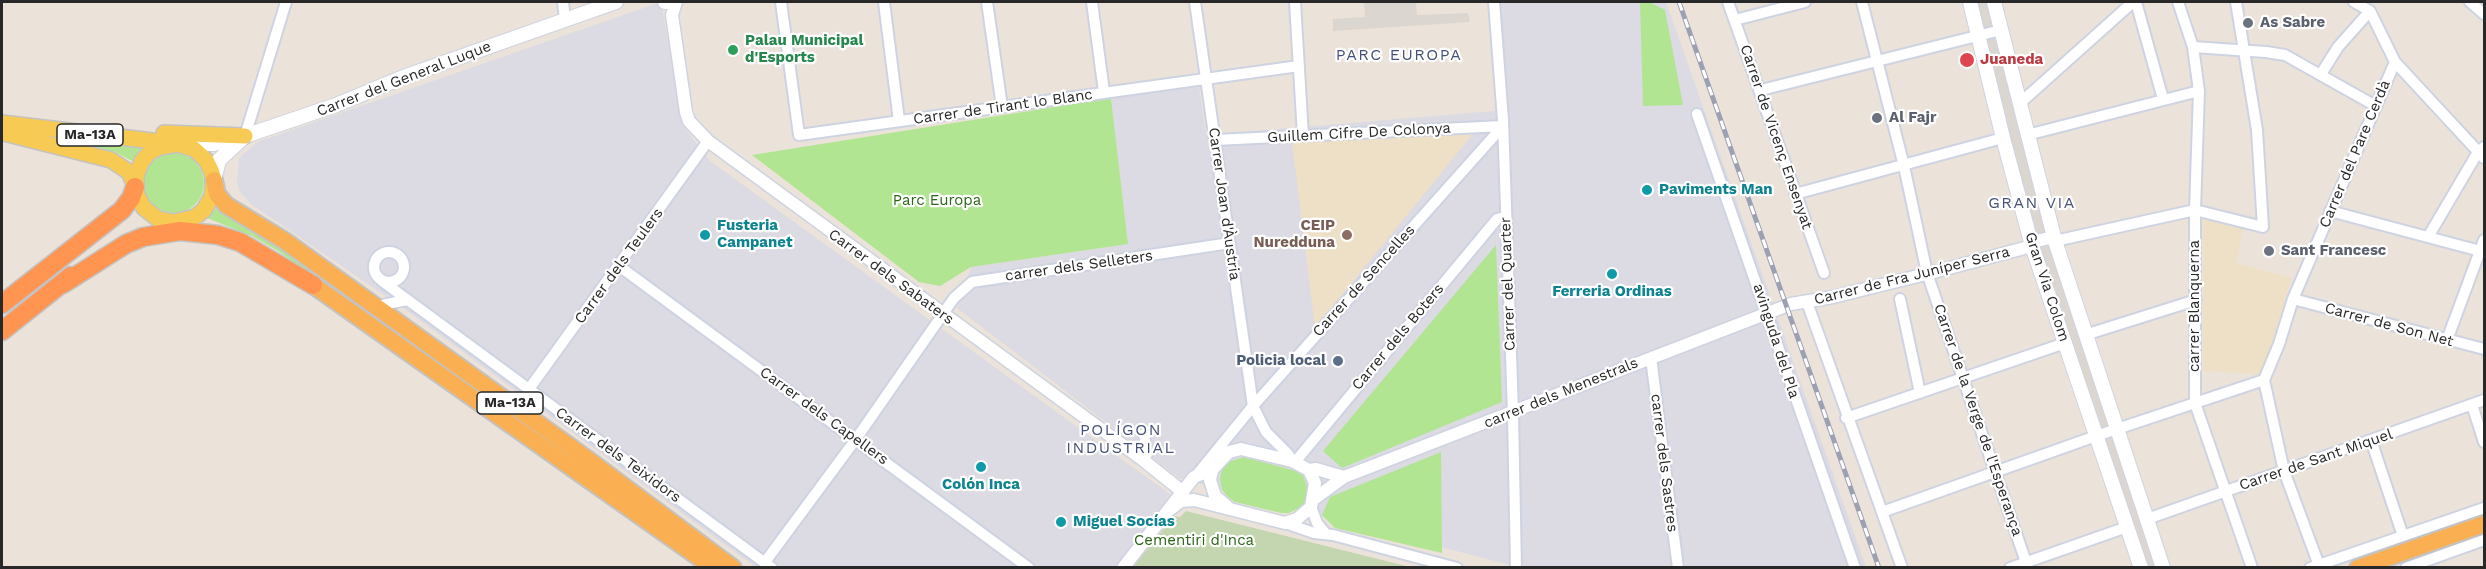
<!DOCTYPE html>
<html>
<head>
<meta charset="utf-8">
<style>
	body { margin:0 }
	#map { position:relative; width:2486px; height:569px; overflow:hidden; background:#ebe3d9; font-family:"Work Sans",sans-serif }
	canvas { display:block }
	.frame { position:absolute; inset:0; border:3px solid #282828; pointer-events:none }
</style>
</head>
<body>
<div id="map">
<canvas width="2486" height="569"></canvas>
<div class="frame"></div>
</div>
<script>
const ctx = document.querySelector('canvas').getContext('2d');
ctx.lineJoin = 'round';
function paint(path, color) { ctx.fillStyle = color; ctx.fill(path, 'evenodd'); }
const toPath = rows => new Path2D(rows.map(r => 'M' + r).join(''));
function trace(path, color, width, dash) { ctx.strokeStyle = color; ctx.lineWidth = width; ctx.lineCap = dash ? 'butt' : 'round'; ctx.setLineDash(dash || []); ctx.stroke(path); }
function drawText(font, color, halo, rows, align = 'center') {
  ctx.font = font + ' "Work Sans",sans-serif'; ctx.lineWidth = 4.5; ctx.setLineDash([]); ctx.textBaseline = 'middle'; ctx.strokeStyle = halo; ctx.fillStyle = color; for (const [text, x, y, turn = 0] of rows) {
    ctx.save(); ctx.translate(x, y); ctx.rotate((+turn || 0) * Math.PI / 180); ctx.textAlign = isNaN(turn) ? turn : align; if (halo) ctx.strokeText(text, 0, 0); ctx.fillText(text, 0, 0); ctx.restore();
  }
}
paint(toPath([
	[661,2,683,126,710,161,1174,497,1115,567,755,567,406,310,251,204,240,192,237,183,239,158,257,142],
	[1499,2,1666,2,1866,567,1517,567,1179,478,957,308,971,267,1128,244,1111,98,1199,87,1206,135,1506,110]
]), '#dcdae3');
paint(toPath([
	[1477,129,1315,328,1292,143],
	[2203,217,2243,228,2237,263,2291,278,2273,351,2263,371,2258,374,2203,371]
]), '#eee0c7');
paint(toPath([
	[1640,2,1649,2,1665,10,1683,105,1643,106],
	[1111,98,1128,244,971,267,940,286,919,282,752,155],
	[58,137,141,147,143,149,132,161,115,152],
	'144 183a30 30 0 1 1 60 0a30 30 0 1 1-60 0Z',
	[214,208,279,244,611,486,278,251,252,236,207,218],
	[1496,245,1502,402,1342,468,1323,451],
	[1441,452,1442,553,1335,528,1322,515,1330,497],
	[1243,457,1293,470,1303,475,1307,487,1306,501,1299,508,1289,513,1281,513,1235,502,1228,497,1222,490,1220,479,1222,469,1226,463]
]), '#b1e592');
paint(toPath([
	[1186,511,1410,567,1133,567,1174,516,1180,517]
]), '#c3d6af');
paint(toPath([
	[1364,2,1416,2,1417,15,1468,13,1470,22,1333,31,1333,19,1365,17],
	[1970,2,1994,2,2027,135,2163,567,2141,567,2065,343]
]), '#dbd6d0');
const minor = toPath([
	[563,2,565,19],
	[781,2,799,135,1299,66],
	[884,2,899,121],
	[987,2,1002,107],
	[1092,2,1104,92],
	[1195,2,1253,406,1266,432,1288,454,1292,461],
	[1295,2,1303,136],
	[1494,2,1503,120,1513,413,1516,568],
	[1728,2,1824,273],
	[1862,2,1904,166,1927,273,2028,568],
	[2136,2,2163,99],
	[2178,2,2193,47,2199,91,2195,210,2195,403,2252,568],
	[2354,2,2370,11,2395,62,2484,158],
	[2470,2,2484,14],
	[1735,20,1805,2],
	[2193,47,2266,52,2285,55,2374,105],
	[2321,74,2338,47,2370,11],
	[1761,90,2001,30],
	[2019,104,2133,2],
	[1697,114,1855,568],
	[2027,135,2199,91],
	[245,136,286,2],
	[1215,140,1503,126],
	[1795,194,2003,138],
	[2330,211,2484,252],
	[2428,237,2478,152,2484,147],
	[2055,241,2195,210,2263,227,2257,130,2236,2],
	'374 267a15 15 0 1 1 30 0a15 15 0 1 1-30 0Z',
	[619,266,1029,568],
	[382,281,772,568],
	[1900,299,1920,393],
	[2293,299,2484,349],
	[1807,302,1902,568],
	[377,306,407,300],
	[2085,335,2196,300],
	[2447,340,2484,240],
	[1651,358,1678,568],
	[2264,380,2279,344,2293,299,2395,62],
	[2264,380,2284,471,2320,568],
	[529,389,708,141],
	[2472,405,2484,442],
	[1846,418,2065,343],
	[2371,440,2403,536],
	[1143,460,1147,454,1144,434],
	[1295,462,1497,219,1505,217],
	[1195,477,1253,406,1503,126],
	[1311,507,1317,523,1326,534],
	[1882,512,2096,436,2264,380],
	[2147,519,2484,400],
	[1285,523,1314,533,1333,535,1457,568],
	[765,562,856,439,954,298,972,282,1230,243],
	[2010,568,2127,527],
	[2310,568,2484,508],
	[2406,568,2484,540]
]);
const tertiary = toPath([
	[676,2,672,15,686,112,689,121,708,141,1143,460,1183,492],
	[1309,470,1316,469,1344,477],
	[1314,499,1344,477,1791,304,1833,297,1938,271,2032,246,2037,241,2049,238,2055,241],
	[1168,511,1181,501,1194,500,1285,523,1297,519,1311,507,1315,483,1309,470,1292,461,1241,449,1229,452,1212,470,1210,480,1215,496,1229,508],
	[1123,568,1194,477,1212,470]
]);
const secondary = toPath([
	[665,2,666,2],
	[1970,2,2003,138,2032,246,2141,568],
	[1994,2,2055,241,2163,568],
	[182,144,214,144,238,138],
	[214,180,219,160,245,136,336,105,406,76,616,2]
]);
const primary = toPath([
	[2,123,178,144,194,149,206,160,211,170,214,180,212,196,204,210,195,217,174,222,158,219,144,208,136,193,136,176,142,161,150,152,160,147,178,144],
	[4,133,111,160,129,172,135,186],
	[164,133,245,136]
]);
const trunk = toPath([
	[214,180,217,194,226,205,285,241,590,461,733,568],
	[313,285,714,568],
	[2358,568,2484,524]
]);
const motorway = toPath([
	[63,284,126,244,143,237,180,231,218,235,240,242,313,285],
	[2,304,122,210,131,198,135,187],
	[2,331,71,276]
]);
trace(minor, '#ced3e2', 14);
trace(tertiary, '#ced3e2', 15);
trace(secondary, '#ced3e2', 16);
trace(primary, '#c3c3c3', 18);
trace(trunk, '#c3c3c3', 20);
trace(motorway, '#c3c3c3', 21);
trace(minor, '#fff', 10);
trace(tertiary, '#fff', 12);
trace(secondary, '#fff', 14);
trace(primary, '#f6ca53', 15);
trace(trunk, '#fab052', 16);
trace(motorway, '#ff9550', 18);
const rail = toPath([
	[1679,2,1879,568]
]);
trace(rail, '#9ca0b3', 5);
trace(rail, '#fff', 3, [9]);
for (const [x, y, r, color] of [
	[2248,23,6,"#6b7280"],
	[733,50,6,"#2e9e5b"],
	[1967,60,8,"#e0444e"],
	[1877,118,6,"#6b7280"],
	[1647,190,6,"#0f9aa8"],
	[705,235,6,"#0f9aa8"],
	[1347,235,6,"#8d6e63"],
	[2269,251,6,"#6b7280"],
	[1612,274,6,"#0f9aa8"],
	[1338,361,6,"#5c6f8a"],
	[981,467,6,"#0f9aa8"],
	[1061,522,6,"#0f9aa8"]
]) { const dot = new Path2D(); dot.arc(x, y, r, 0, 2 * Math.PI); ctx.fillStyle = color; ctx.fill(dot); trace(dot, '#fff', 2); }
for (const [x, y, w] of [
	[90,135,66],
	[510,403,66]
]) { const box = new Path2D(); box.roundRect(x - w / 2, y - 11, w, 22, 4.5); ctx.fillStyle = '#fff'; ctx.fill(box); trace(box, '#282828', 1.5); }
drawText('bold 14px', '#282828', null, [
	["Ma-13A",90,135],
	["Ma-13A",510,403]
]);
drawText('bold 15px', '#5b616d', '#fff', [
	["As Sabre",2260,23],
	["Al Fajr",1889,118],
	["Sant Francesc",2281,251]
], 'left');
drawText('bold 15px', '#27864d', '#fff', [
	["Palau Municipal",745,41],
	["d'Esports",745,58]
], 'left');
drawText('bold 15px', '#be3a42', '#fff', [
	["Juaneda",1980,60]
], 'left');
drawText('15px', '#282828', '#fff', [
	["Carrer del General Luque",404,79,-21],
	["Carrer de Tirant lo Blanc",1003,107,-8],
	["Guillem Cifre De Colonya",1359,133,-3],
	["Carrer de Vicenç Ensenyat",1776,137,71],
	["Carrer del Pare Cerdà",2355,154,-67],
	["Carrer Joan d'Àustria",1224,204,82],
	["Carrer dels Teulers",619,266,-54],
	["carrer dels Selleters",1079,266,-8],
	["Carrer de Fra Juníper Serra",1912,276,-14],
	["Carrer dels Sabaters",891,277,36],
	["Carrer de Sencelles",1364,281,-48],
	["Carrer del Quarter",1508,284,-92],
	["Gran Via Colom",2047,287,72],
	["carrer Blanquerna",2195,306,-90],
	["Carrer de Son Net",2389,325,15],
	["Carrer dels Boters",1398,337,-50],
	["avinguda del Pla",1776,341,72],
	["carrer dels Menestrals",1561,393,-22],
	["Carrer dels Capellers",824,416,36],
	["Carrer de la Verge de l'Esperança",1978,420,71],
	["Carrer dels Teixidors",618,455,36],
	["Carrer de Sant Miquel",2316,460,-19],
	["carrer dels Sastres",1664,463,83]
]);
drawText('bold 15px', '#0d838f', '#fff', [
	["Paviments Man",1659,190],
	["Fusteria",717,226],
	["Campanet",717,243],
	["Ferreria Ordinas",1612,292,"center"],
	["Colón Inca",981,485,"center"],
	["Miguel Socías",1073,522]
], 'left');
drawText('15px', '#2a6716', '#fff', [
	["Parc Europa",937,201],
	["Cementiri d'Inca",1194,541]
]);
drawText('bold 15px', '#785e54', '#fff', [
	["CEIP",1335,226],
	["Nuredduna",1335,243]
], 'right');
drawText('bold 15px', '#4e5e75', '#fff', [
	["Policia local",1326,361]
], 'right');
ctx.letterSpacing = '1.5px';
drawText('16px', '#47527a', '#fff', [
	["PARC EUROPA",1399,55],
	["GRAN VIA",2032,203],
	["POLÍGON",1121,430],
	["INDUSTRIAL",1121,448]
]);
ctx.letterSpacing = '0px';
</script>
</body>
</html>
